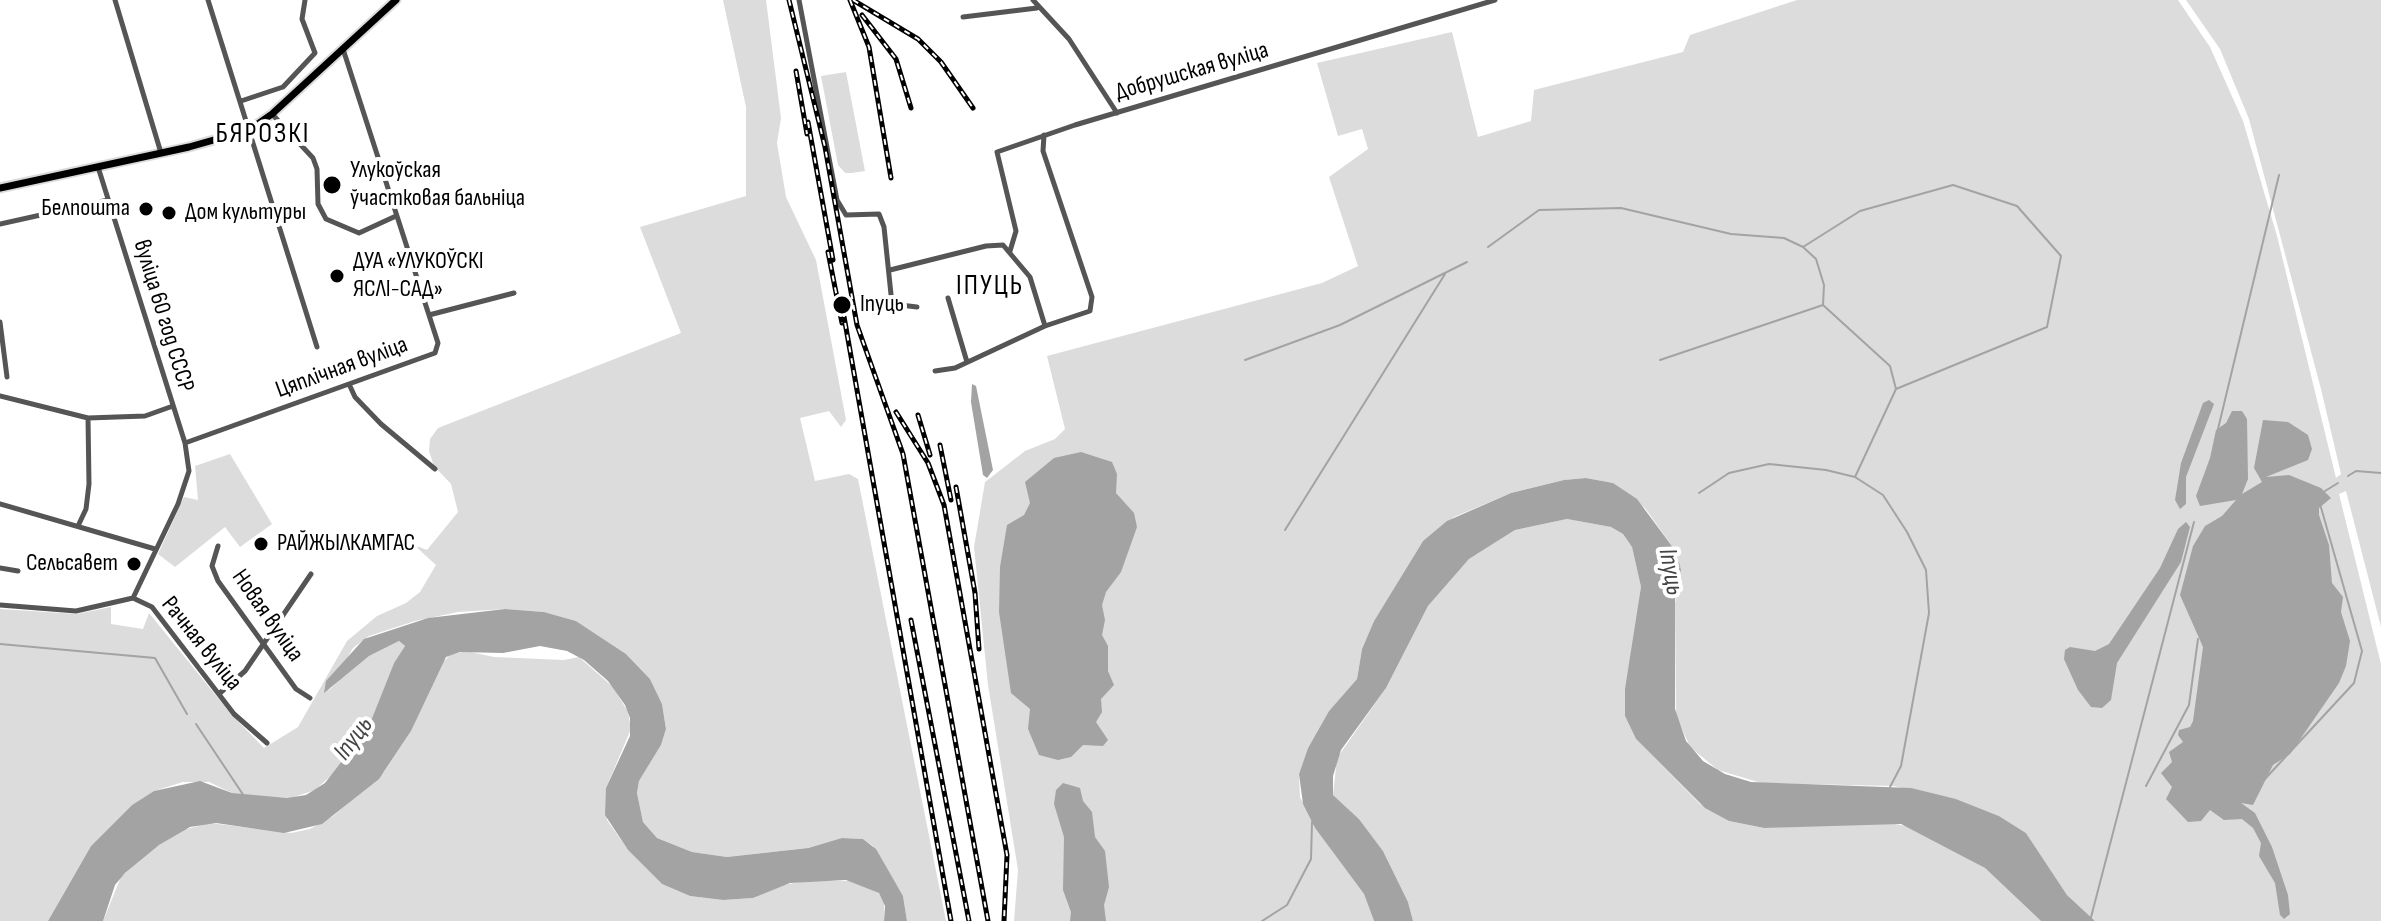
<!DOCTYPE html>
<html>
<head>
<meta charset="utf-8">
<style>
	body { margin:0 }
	canvas { display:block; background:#fff }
</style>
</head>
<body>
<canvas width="2381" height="921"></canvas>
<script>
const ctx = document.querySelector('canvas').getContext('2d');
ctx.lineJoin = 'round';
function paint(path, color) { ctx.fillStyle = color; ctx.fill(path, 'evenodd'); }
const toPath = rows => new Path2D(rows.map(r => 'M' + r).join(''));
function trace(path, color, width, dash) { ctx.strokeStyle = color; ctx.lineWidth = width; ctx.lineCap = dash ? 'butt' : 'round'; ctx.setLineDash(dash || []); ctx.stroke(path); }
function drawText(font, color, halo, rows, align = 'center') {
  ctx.font = font + ' "Sofia Sans Condensed",sans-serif'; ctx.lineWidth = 8; ctx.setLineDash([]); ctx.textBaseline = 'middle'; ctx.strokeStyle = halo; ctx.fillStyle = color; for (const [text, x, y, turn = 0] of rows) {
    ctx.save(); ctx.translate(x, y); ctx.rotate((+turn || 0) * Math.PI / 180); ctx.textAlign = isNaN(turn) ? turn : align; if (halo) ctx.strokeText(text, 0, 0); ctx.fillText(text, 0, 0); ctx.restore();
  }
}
paint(toPath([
	[723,0,766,0,781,118,777,143,786,197,816,260,846,420,841,427,829,411,800,418,815,481,849,474,858,479,946,921,907,921,903,896,873,846,863,839,843,838,807,848,727,857,692,852,657,838,643,822,637,793,639,781,661,745,666,729,662,704,650,679,626,654,576,621,544,612,505,609,458,612,415,621,369,636,353,648,328,691,350,669,369,656,399,641,405,646,394,663,369,727,334,773,315,790,291,798,259,797,232,793,209,782,183,782,154,791,132,805,91,846,48,921,0,921,0,609,77,614,111,607,111,624,143,629,149,613,231,714,264,748,298,727,347,641,377,616,406,603,420,592,436,565,414,545,427,550,458,512,451,484,434,466,429,451,430,439,438,428,681,333,640,227,746,196,746,107],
	[1797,0,2178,0,2210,47,2243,121,2277,236,2336,478,2341,474,2321,389,2249,119,2220,49,2186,0,2381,0,2381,627,2346,491,2339,494,2381,664,2381,921,2095,921,2067,895,2026,833,1999,816,1956,799,1893,786,1761,783,1718,770,1690,747,1676,715,1675,604,1681,570,1677,553,1645,508,1613,483,1586,478,1564,480,1511,493,1454,517,1423,541,1374,621,1362,649,1357,679,1329,711,1308,748,1299,774,1300,797,1315,828,1364,894,1374,921,1014,921,1018,870,988,685,974,547,985,482,1025,451,1055,439,1065,429,1047,356,1322,283,1358,266,1329,177,1368,149,1362,129,1338,136,1317,63,1452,32,1478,137,1531,121,1534,90,1683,52,1690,35],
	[846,72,865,171,852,173,845,173,838,165,821,76],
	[230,454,272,524,240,547,225,527,175,567,158,554,184,497,198,500,195,466],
	[1567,519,1611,527,1623,534,1632,547,1641,587,1625,716,1636,739,1700,804,1729,821,1764,828,1885,822,1910,827,1985,868,2041,921,1413,921,1408,902,1383,851,1359,819,1333,795,1337,758,1386,688,1428,606,1469,559,1515,530],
	[466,651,494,657,564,660,579,657,613,687,628,712,631,729,606,788,607,820,628,850,662,884,690,896,723,900,753,898,778,886,805,881,852,881,879,893,884,902,884,921,103,921,121,877,151,850,183,830,210,823,291,833,310,829,333,816,384,772,411,731,441,664,450,655]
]), '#dcdcdc');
paint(toPath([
	[972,384,976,386,993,470,987,478,983,475,971,402],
	[2209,400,2214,404,2186,477,2186,504,2180,509,2175,500,2181,463,2203,403],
	[2232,411,2242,411,2247,419,2248,479,2242,494,2262,482,2254,468,2263,420,2288,422,2308,435,2312,449,2308,460,2266,477,2289,475,2321,488,2331,498,2319,508,2319,515,2329,545,2332,583,2343,597,2341,612,2350,641,2346,666,2339,683,2290,754,2273,765,2253,805,2241,803,2255,813,2272,847,2288,895,2290,914,2284,919,2280,915,2275,883,2259,856,2261,843,2253,828,2242,819,2224,820,2210,810,2201,821,2188,822,2166,799,2172,787,2161,773,2172,762,2169,752,2183,742,2178,735,2179,730,2190,727,2193,721,2203,647,2180,595,2193,546,2205,526,2222,516,2236,500,2200,506,2196,496,2210,458,2216,430,2226,423],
	[1081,452,1112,462,1117,474,1116,493,1134,513,1137,527,1121,572,1106,592,1102,605,1105,620,1102,635,1108,646,1108,671,1114,685,1101,699,1102,712,1096,722,1108,740,1103,746,1083,745,1071,757,1058,760,1039,755,1028,729,1030,709,1011,693,999,612,1000,567,1007,525,1024,515,1030,503,1025,482,1054,458],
	[1586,478,1613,483,1637,499,1677,553,1681,570,1675,600,1675,709,1686,741,1703,761,1725,774,1751,782,1911,788,1956,799,1999,816,2026,833,2067,895,2095,921,2041,921,1985,868,1901,824,1764,828,1729,821,1705,808,1636,739,1625,716,1625,689,1641,587,1632,547,1623,534,1611,527,1567,519,1515,530,1469,559,1428,606,1386,688,1341,750,1333,776,1333,795,1359,819,1383,851,1408,902,1413,921,1374,921,1364,894,1315,828,1303,804,1299,774,1308,748,1329,711,1357,679,1362,649,1374,621,1423,541,1447,521,1511,493,1564,480],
	[2186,522,2190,527,2181,562,2117,663,2111,700,2102,708,2091,707,2078,690,2064,659,2065,650,2070,647,2095,651,2109,644,2160,568,2178,529],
	[505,609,544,612,576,621,626,654,650,679,662,704,666,729,661,745,639,781,637,793,643,822,657,838,692,852,727,857,808,848,842,838,863,839,876,849,903,896,907,921,884,921,885,906,879,893,846,880,790,883,753,898,723,900,690,896,662,884,628,850,605,815,606,788,630,736,630,718,625,705,608,681,584,660,567,651,540,646,503,653,460,652,446,657,411,731,379,779,322,824,284,833,216,823,190,827,159,845,125,873,115,885,103,921,48,921,91,846,132,805,154,791,200,781,232,793,287,798,306,795,325,783,369,726,394,663,405,646,399,641,369,656,324,693,326,681,364,639,428,618],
	[1063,783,1080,788,1083,801,1092,812,1095,837,1105,851,1109,887,1104,905,1106,921,1070,921,1071,912,1063,890,1064,837,1054,804,1056,790]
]), '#a3a3a3');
trace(toPath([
	[1488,247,1539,210,1621,208,1731,234,1784,238,1803,247,1816,259,1824,285,1823,305],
	[1803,247,1860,211,1953,185,2017,206,2061,256,2047,327,1896,389,1855,477],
	[1245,360,1340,325,1467,262],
	[1660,360,1823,305,1890,366,1896,389],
	[2218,429,2279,175],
	[2348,476,2356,471,2381,473],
	[2325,491,2338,483],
	[1699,493,1729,473,1769,464,1826,470,1855,477,1883,495,1907,532,1926,570,1929,613,1901,766,1890,787],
	[1285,530,1445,274],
	[0,644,155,658,187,714],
	[196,724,244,796],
	[2264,780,2354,683,2362,651,2320,504],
	[2146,786,2189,705,2198,639],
	[1262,921,1287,905,1311,859,1312,822],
	[2090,921,2194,522]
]), '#a3a3a3', 2);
const primary = toPath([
	[0,188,189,147,249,130,272,114,396,0]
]);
trace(primary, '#dbdbdb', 11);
trace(toPath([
	[115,0,161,153],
	[208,0,317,347],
	[799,0,837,200,846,215,879,214,884,227,892,304,917,307],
	[1033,0,1069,39,1117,113],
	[963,17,1037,8],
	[241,101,283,87,315,53,302,19,305,0],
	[272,114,313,158,317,169,318,204,326,219,359,233,396,216],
	[98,167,185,443,189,471,178,504,133,598],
	[0,224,108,200],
	[1010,251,1016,231,997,152,1075,125,1495,0],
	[890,270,986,246,1003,245,1030,277,1045,326,1090,311,1092,297,1043,151,1044,135],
	[948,298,967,362],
	[878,309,892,304],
	[429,315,514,293],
	[0,322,7,377],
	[935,371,955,368,1045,326],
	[349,384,355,397,381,424,435,469],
	[0,396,88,418,145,416,173,406],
	[185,443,435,353,438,343,343,49],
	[0,504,155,549],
	[78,526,86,509,89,484,88,418],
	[218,546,212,566,218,581,296,689,310,698],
	[0,568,18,571],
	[0,605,76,611,133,598,152,607,234,714,267,743],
	[220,693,245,671,311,574]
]), '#555', 5);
trace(primary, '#000', 7);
const rail = toPath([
	[789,0,825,147,857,325,903,454,988,921],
	[850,0,869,47,891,178],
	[853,0,918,39,941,62,973,108],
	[862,15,896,59,911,108],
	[796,71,807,134],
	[808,122,833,260],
	[828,252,842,323],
	[843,311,951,921],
	[896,412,928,463,944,505,1007,855,1004,921],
	[918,415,930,455],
	[940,445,951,500],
	[956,487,975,593,979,649],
	[911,620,969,921]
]);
trace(rail, '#000', 5);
trace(rail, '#fff', 2, [6]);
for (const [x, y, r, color] of [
	[332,185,10,"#000"],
	[146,209,8,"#000"],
	[169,213,8,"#000"],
	[337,276,8,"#000"],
	[842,305,10,"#000"],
	[261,544,8,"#000"],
	[134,564,8,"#000"]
]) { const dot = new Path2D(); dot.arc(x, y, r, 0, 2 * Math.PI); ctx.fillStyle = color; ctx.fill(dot); trace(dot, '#fff', 3); }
drawText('24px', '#000', '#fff', [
	["Добрушская вуліца",1192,72,-16],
	["вуліца 60 год СССР",163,316,73],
	["Цяплічная вуліца",342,368,-20],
	["Новая вуліца",267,616,55],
	["Рачная вуліца",201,644,51]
]);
drawText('24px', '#000', '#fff', [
	["Улукоўская",350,171],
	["ўчастковая бальніца",350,199],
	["Белпошта",130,209,"right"],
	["Дом культуры",185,213],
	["ДУА «УЛУКОЎСКІ",353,262],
	["ЯСЛІ-САД»",353,290],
	["Іпуць",860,305],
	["РАЙЖЫЛКАМГАС",277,544],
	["Сельсавет",118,564,"right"]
], 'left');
drawText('italic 26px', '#444', '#fff', [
	["Іпуць",1670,572,80],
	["Іпуць",354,739,-53]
]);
ctx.letterSpacing = '2px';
drawText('28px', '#000', '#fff', [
	["БЯРОЗКІ",263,135],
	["ІПУЦЬ",990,287]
]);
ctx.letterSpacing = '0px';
</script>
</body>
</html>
